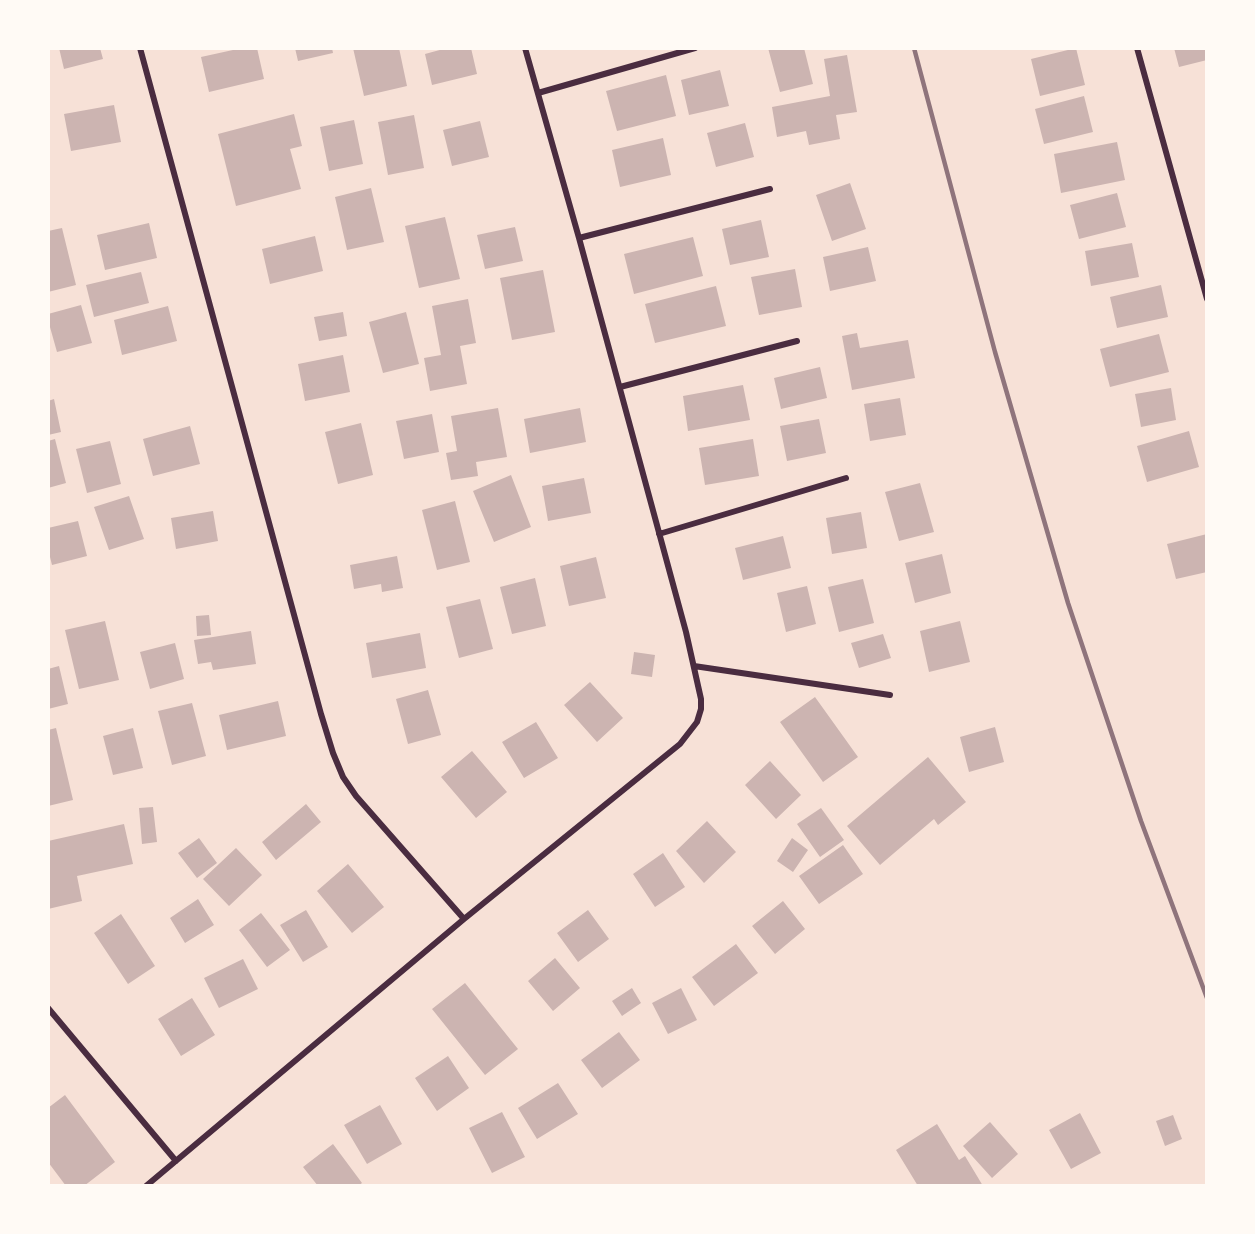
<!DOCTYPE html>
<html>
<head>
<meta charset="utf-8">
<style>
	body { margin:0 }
	#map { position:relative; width:1255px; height:1234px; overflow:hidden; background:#f7e1d7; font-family:Inter,sans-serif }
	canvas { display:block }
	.frame { position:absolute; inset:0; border:50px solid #fffaf5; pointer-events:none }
</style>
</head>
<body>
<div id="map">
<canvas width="1255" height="1234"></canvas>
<div class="frame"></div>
</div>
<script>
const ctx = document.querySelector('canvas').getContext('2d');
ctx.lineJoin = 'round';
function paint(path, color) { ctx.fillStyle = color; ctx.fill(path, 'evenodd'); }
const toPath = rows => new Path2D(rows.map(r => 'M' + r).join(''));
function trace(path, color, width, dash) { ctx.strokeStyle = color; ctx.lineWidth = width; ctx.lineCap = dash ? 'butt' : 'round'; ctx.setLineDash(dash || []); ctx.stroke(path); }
paint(toPath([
	[59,48,100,48,103,59,64,69],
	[242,48,257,48,264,79,209,92,201,57],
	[295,48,332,48,333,53,298,61],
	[353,48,399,48,407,86,364,96],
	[447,48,471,48,477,74,432,85,425,54],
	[768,48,804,48,813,84,780,92],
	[1076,48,1085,85,1040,96,1031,59],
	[1174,48,1207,48,1207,60,1179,67],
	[847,55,857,112,836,115,840,139,809,145,806,131,777,137,772,107,830,96,824,59],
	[720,70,729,106,689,115,681,80],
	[666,75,676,116,617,131,606,91],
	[1084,96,1093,132,1044,144,1035,109],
	[114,105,121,142,71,151,64,114],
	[294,114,302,146,290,149,301,189,236,206,218,134],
	[414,115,424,168,388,175,378,122],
	[354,120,363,164,329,171,320,127],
	[480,121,489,157,452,166,443,130],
	[745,123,754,157,716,167,707,133],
	[663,138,671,175,620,187,612,150],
	[1117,142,1125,180,1061,193,1054,154],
	[850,183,866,229,832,241,816,195],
	[371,188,384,242,347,250,335,197],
	[1117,193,1126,227,1079,239,1070,205],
	[445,217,460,279,419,288,405,226],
	[761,220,769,257,730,265,722,229],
	[149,223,157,258,105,270,97,235],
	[515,227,523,261,485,269,477,235],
	[62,228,76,285,48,292,48,231],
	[315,236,323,271,270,284,262,249],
	[693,237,703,276,634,294,624,254],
	[1132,243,1139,277,1091,286,1085,251],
	[868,247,876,281,830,291,823,257],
	[795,269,802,307,759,315,751,277],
	[543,270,555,332,512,340,500,278],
	[141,272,149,303,94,317,86,285],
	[1161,285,1168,317,1117,328,1110,297],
	[716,286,726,326,655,343,645,304],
	[468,299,476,343,460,346,467,384,430,391,424,358,441,355,432,306],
	[81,305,92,343,57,352,48,320,48,314],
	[168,306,177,341,122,355,114,320],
	[343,312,347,336,319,341,314,317],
	[406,312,419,364,383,373,369,322],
	[857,333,860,348,908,340,915,378,852,390,842,336],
	[1159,334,1169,372,1110,387,1100,349],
	[343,355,350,392,305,401,298,364],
	[820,367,827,398,781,409,774,378],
	[743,385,750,420,688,431,683,396],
	[1171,388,1176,420,1141,427,1135,394],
	[900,398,906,435,870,441,864,404],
	[54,399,61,432,48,435,48,401],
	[498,408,507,457,476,462,478,476,451,480,446,453,457,451,451,416],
	[580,408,586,442,530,453,524,419],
	[432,414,439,452,404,459,396,421],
	[819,419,826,453,787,461,780,426],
	[361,423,373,475,338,484,325,432],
	[190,426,200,464,153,476,143,439],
	[1189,431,1199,467,1147,482,1137,446],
	[55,439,66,483,48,488,48,441],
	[753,439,759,476,705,485,699,448],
	[110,441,121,484,87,493,76,449],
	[511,475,531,527,494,542,473,491],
	[584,478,591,513,548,521,542,486],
	[920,483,934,532,899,541,885,492],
	[129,496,144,539,109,550,94,507],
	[455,501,470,562,437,570,422,510],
	[213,511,218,541,176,549,171,518],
	[861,512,867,548,832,554,826,518],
	[78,521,87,556,52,565,48,549,48,528],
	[1207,534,1207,572,1176,579,1167,544],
	[783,536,791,568,743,580,735,548],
	[942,554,951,593,915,603,905,563],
	[397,556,403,588,382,592,381,584,354,589,350,565],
	[596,557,606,598,569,606,560,566],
	[535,578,546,626,512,634,500,587],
	[863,579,874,623,839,632,828,587],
	[807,586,816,624,786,632,777,593],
	[480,599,493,649,459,658,446,607],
	[209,615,211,635,197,636,196,616],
	[105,621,119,680,79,689,65,630],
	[960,621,970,662,929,672,920,631],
	[251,631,256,664,213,670,211,662,198,664,194,640],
	[420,633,426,668,372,678,366,643],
	[883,634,891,658,859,668,851,643],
	[175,643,184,679,150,689,140,652],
	[634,652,655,655,652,677,631,674],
	[59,666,68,704,48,709,48,669],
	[590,682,623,718,597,742,564,705],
	[428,690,441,735,408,744,396,699],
	[815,697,858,757,823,782,780,722],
	[278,701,286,736,227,750,219,715],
	[192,703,206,756,172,765,158,711],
	[536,722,558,758,524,778,502,742],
	[995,727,1004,762,969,772,960,737],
	[56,728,73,800,48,806,48,730],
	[133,728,143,768,113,775,103,736],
	[472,751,507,792,476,818,441,777],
	[928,757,966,802,938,825,934,819,880,865,847,826],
	[770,761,801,795,776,819,745,785],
	[306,804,321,822,276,860,262,842],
	[153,807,157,842,142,844,139,808],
	[821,808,844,840,820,857,797,824],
	[707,821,736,852,704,883,676,851],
	[124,824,133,864,77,876,82,901,48,909,48,841],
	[199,838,217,863,197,878,178,853],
	[792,838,808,850,793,872,777,861],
	[843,845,863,874,819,904,799,876],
	[236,848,262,875,229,906,203,879],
	[663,853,685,887,655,907,633,874],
	[348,864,384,907,352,933,317,891],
	[198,899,214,925,185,943,170,918],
	[783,901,805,929,775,954,752,926],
	[306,910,328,947,303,962,280,925],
	[588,910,609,939,578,962,557,933],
	[261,913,290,950,267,967,239,930],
	[121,914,155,966,128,984,94,933],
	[736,944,758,973,714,1006,692,977],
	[555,958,580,988,553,1011,528,981],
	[243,959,258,989,219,1008,204,978],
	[465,983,518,1049,485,1075,432,1009],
	[632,988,641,1003,622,1016,612,1001],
	[681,988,697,1020,668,1034,652,1003],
	[192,998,215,1035,181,1056,158,1019],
	[619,1032,640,1060,602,1088,581,1060],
	[448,1056,469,1088,437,1111,415,1078],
	[558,1083,578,1114,537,1139,518,1108],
	[65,1095,115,1162,84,1186,66,1186,48,1162,48,1108],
	[380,1105,402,1144,367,1164,344,1125],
	[502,1112,525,1157,492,1173,469,1128],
	[1080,1113,1101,1153,1071,1169,1049,1130],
	[1173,1115,1182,1139,1165,1146,1156,1121],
	[990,1122,1018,1154,992,1178,963,1146],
	[937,1124,959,1160,965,1156,983,1186,918,1186,896,1150],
	[333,1144,362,1183,358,1186,318,1186,303,1167]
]), '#ccb4b1');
trace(toPath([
	[140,48,321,714,333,753,343,777,356,796,464,919],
	[1137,48,1207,299],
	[538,93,695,48],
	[579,238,770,189],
	[620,387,797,341],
	[659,534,846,478],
	[694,666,890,695],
	[48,1008,176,1161],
	[146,1186,464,919,680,744,697,722,701,709,701,699,686,632,579,238,525,48]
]), '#4a2c40', 6);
trace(toPath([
	[914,48,995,352,1068,603,1141,821,1207,998]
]), '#8f747c', 4.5);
</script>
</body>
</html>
